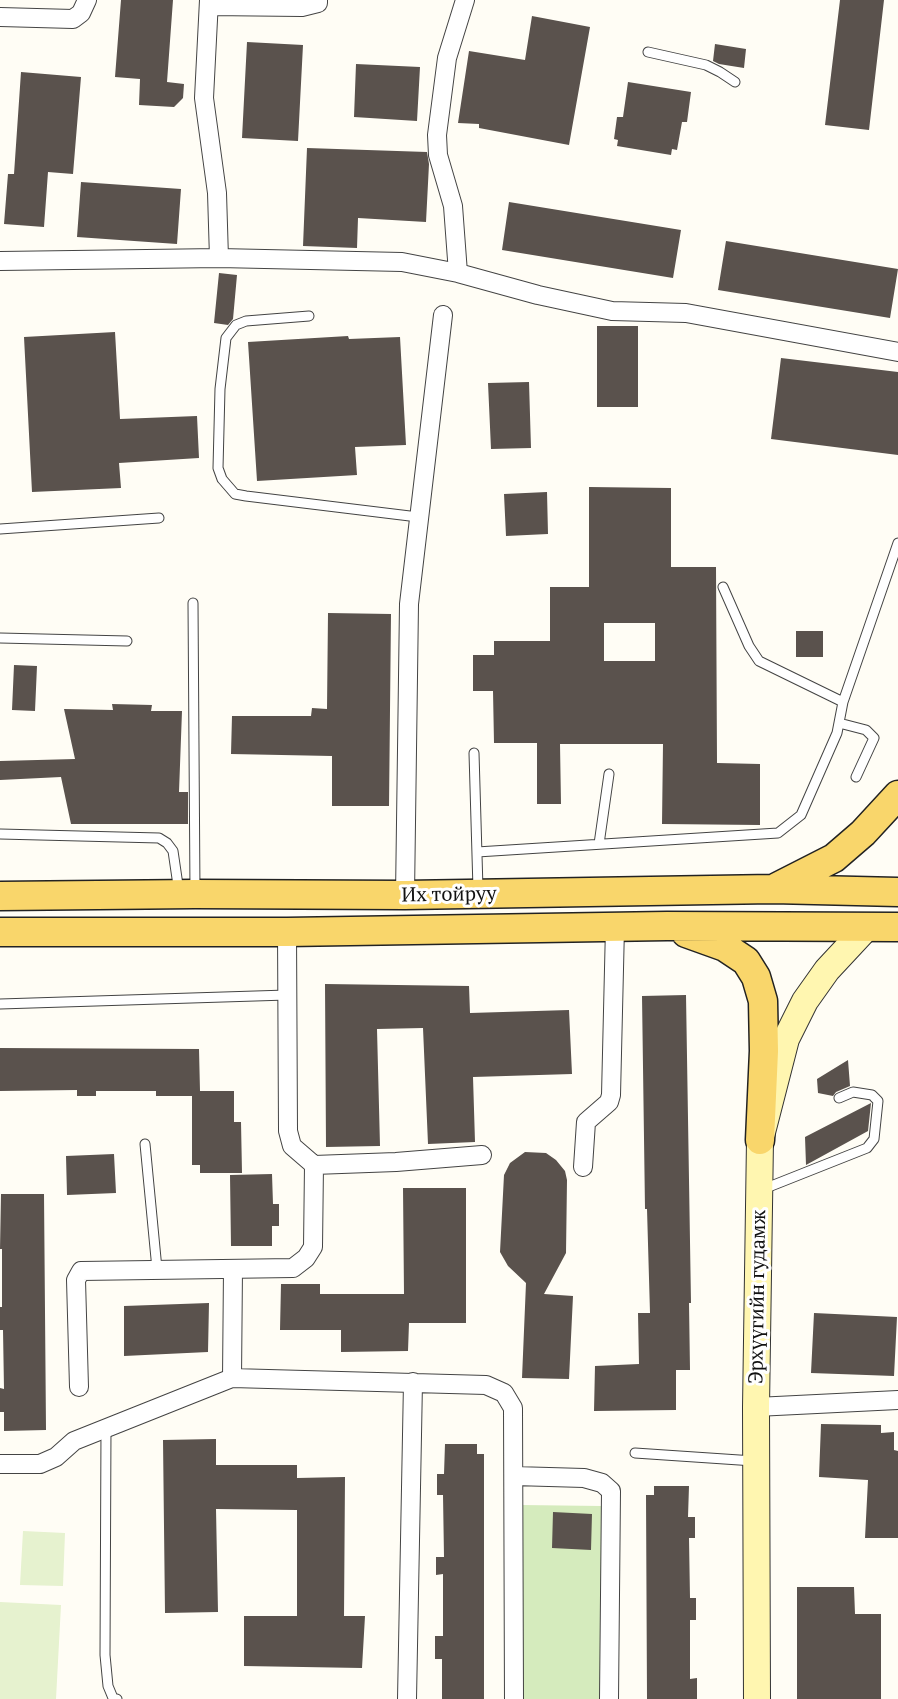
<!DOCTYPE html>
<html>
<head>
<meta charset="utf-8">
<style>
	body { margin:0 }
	canvas { display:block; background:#fffdf5 }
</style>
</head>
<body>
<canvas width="898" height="1699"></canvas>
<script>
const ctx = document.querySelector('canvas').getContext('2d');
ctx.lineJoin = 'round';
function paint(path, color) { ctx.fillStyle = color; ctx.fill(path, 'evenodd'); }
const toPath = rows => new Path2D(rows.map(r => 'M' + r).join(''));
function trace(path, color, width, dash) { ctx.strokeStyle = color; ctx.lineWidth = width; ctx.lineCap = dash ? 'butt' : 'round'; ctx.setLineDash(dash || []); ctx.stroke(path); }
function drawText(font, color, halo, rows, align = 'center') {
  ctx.font = font + ' "PT Serif",serif'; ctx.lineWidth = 6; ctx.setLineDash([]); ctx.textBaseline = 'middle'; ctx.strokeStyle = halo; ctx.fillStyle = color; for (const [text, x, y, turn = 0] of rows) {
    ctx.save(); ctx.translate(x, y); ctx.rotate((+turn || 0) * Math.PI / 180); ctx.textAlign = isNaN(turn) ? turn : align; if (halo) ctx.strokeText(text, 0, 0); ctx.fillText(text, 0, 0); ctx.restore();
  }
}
paint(toPath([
	[521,1505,602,1506,602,1699,521,1699]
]), '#d5ebbd');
paint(toPath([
	[23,1531,65,1533,63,1586,20,1585],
	[0,1602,61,1605,56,1699,0,1699]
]), '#e6f2cf');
paint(toPath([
	[121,0,173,0,167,82,184,84,183,98,174,107,139,105,140,79,115,77],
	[840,0,884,0,869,130,825,125],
	[532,16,590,27,569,145,479,128,479,124,458,123,469,51,525,60],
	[247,42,303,45,298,141,242,138],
	[715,44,746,49,744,68,719,64,713,61],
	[356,64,420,67,417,121,354,117],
	[21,72,81,77,73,174,48,172,44,227,4,224,8,174,14,174],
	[628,82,691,92,687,122,682,122,677,150,672,149,671,155,617,146,618,140,614,139,617,117,623,117],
	[307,148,427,152,429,164,426,222,358,218,357,248,303,246],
	[81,182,181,189,177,244,77,237],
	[509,202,681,230,673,278,502,250],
	[726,241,898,269,890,318,718,290],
	[219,273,237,275,233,319,228,325,214,323],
	[597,326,638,326,638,407,597,407],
	[115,332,120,419,197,416,199,458,119,463,121,488,32,492,24,337],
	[348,336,349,339,400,337,406,445,355,447,357,475,257,481,248,342],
	[781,358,898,372,898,455,771,439],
	[529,382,531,448,491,449,488,383],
	[589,487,671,488,671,567,716,567,717,763,760,764,760,825,662,824,663,744,560,744,561,804,537,804,537,743,494,743,493,691,473,691,473,655,494,655,494,641,550,641,550,587,589,587],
	[604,623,655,623,655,661,604,661],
	[547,492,548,534,506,536,504,494],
	[328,613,391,614,389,806,332,806,332,756,231,754,232,716,311,716,312,708,327,709],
	[796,631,823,631,823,657,796,657],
	[14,665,37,666,35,711,12,710],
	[112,704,152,705,151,711,182,711,179,792,188,792,188,824,71,824,61,777,0,780,0,761,75,759,64,709,113,710],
	[325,984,469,986,470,1013,569,1010,572,1074,473,1077,475,1142,428,1144,423,1028,377,1029,380,1146,326,1147],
	[686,995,691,1303,689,1303,690,1370,676,1370,676,1410,594,1411,595,1366,639,1364,638,1313,650,1313,647,1209,645,1209,642,996],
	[0,1048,199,1049,200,1091,234,1091,234,1122,241,1122,242,1173,200,1173,200,1165,192,1165,192,1096,156,1096,156,1091,96,1091,96,1096,77,1096,77,1090,0,1091],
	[848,1060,850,1086,836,1092,833,1096,818,1093,817,1079],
	[871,1103,868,1131,806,1165,805,1137],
	[525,1152,546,1153,556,1160,565,1171,567,1180,566,1253,544,1294,573,1296,569,1379,522,1378,526,1283,508,1266,500,1252,504,1175,510,1163],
	[114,1154,116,1193,67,1195,66,1156],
	[272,1174,273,1204,279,1204,279,1226,272,1226,272,1246,231,1246,230,1175],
	[403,1188,466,1188,466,1323,409,1323,408,1351,341,1352,341,1330,280,1330,281,1284,320,1284,320,1294,404,1294],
	[1,1194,44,1194,46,1430,4,1431,4,1412,0,1412,0,1388,4,1389,3,1330,0,1330,0,1307,2,1307,2,1249,0,1249],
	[209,1303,208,1352,124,1356,124,1306],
	[814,1313,897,1317,894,1376,811,1373],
	[821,1424,881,1425,881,1433,894,1432,894,1450,898,1451,898,1538,865,1538,868,1480,819,1477],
	[216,1439,216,1465,297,1465,297,1478,345,1477,344,1616,365,1616,362,1668,244,1666,244,1616,297,1616,297,1510,216,1509,218,1612,165,1613,163,1440],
	[445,1444,477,1444,477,1454,484,1454,484,1699,442,1699,442,1659,435,1659,435,1636,443,1636,443,1574,436,1575,436,1557,444,1557,443,1495,437,1495,437,1474,444,1474],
	[654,1486,689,1486,688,1517,695,1517,695,1538,689,1538,690,1598,696,1598,696,1620,690,1620,690,1679,697,1678,697,1699,647,1699,646,1495,654,1495],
	[553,1512,592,1514,591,1550,552,1548],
	[797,1587,854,1587,855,1614,881,1614,881,1699,797,1699]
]), '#5a524d');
const service = toPath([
	[648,52,706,65,720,72,735,82],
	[309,316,246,321,236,325,226,338,220,389,218,468,222,479,235,494,246,496,418,517],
	[0,529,159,518],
	[723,587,749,646,759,661,843,702],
	[193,603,195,892],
	[0,638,127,641],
	[839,723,866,730,874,738,856,777],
	[474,753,478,889],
	[0,834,159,838,167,843,173,851,179,892],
	[599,844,609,774],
	[477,852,778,833,801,815,837,733,843,702,898,543],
	[0,1004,287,995],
	[145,1144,157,1269],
	[761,1190,867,1148,874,1139,878,1101,872,1095,853,1092,839,1098],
	[106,1428,105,1655,108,1686,113,1698,117,1699],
	[635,1453,754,1461]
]);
const minor = toPath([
	[209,0,204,98,217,193,219,258],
	[209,6,302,7,318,3,318,0],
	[0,17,73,19,81,13,87,0],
	[0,261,219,258,402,262,458,273,538,295,612,311,686,313,898,352],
	[458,273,453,206,438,155,437,135,447,58,465,0],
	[405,895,409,604,443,315],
	[314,1165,396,1162,482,1155],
	[583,1167,586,1122,609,1102,611,1095,615,927],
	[232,1378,233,1269],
	[79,1387,76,1280,81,1271,293,1268,306,1258,313,1247,314,1165,292,1146,288,1131,287,932],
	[756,1407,898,1400],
	[0,1464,40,1464,56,1457,74,1441,232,1378,486,1385,504,1393,513,1408,514,1699],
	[514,1476,584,1478,602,1483,611,1491,609,1699],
	[407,1699,413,1382]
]);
const secondary = toPath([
	[757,1699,756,1407,760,1140,786,1039,805,1001,827,970,868,926]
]);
const primary = toPath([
	[777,887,834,858,863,833,898,795],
	[0,896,195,894,405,895,773,889,898,892],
	[0,932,287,932,667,926,898,927],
	[686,933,725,947,746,961,756,977,763,1001,764,1051,760,1140]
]);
trace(service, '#444', 11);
trace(minor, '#444', 20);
trace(secondary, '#333', 28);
trace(primary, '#222', 31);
trace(service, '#fff', 9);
trace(minor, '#fff', 18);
trace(secondary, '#fff6b0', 26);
trace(primary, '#f9d66b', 28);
drawText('20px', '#111', '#fff', [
	["Их тойруу",449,895,-1],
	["Эрхүүгийн гудамж",758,1297,-89]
]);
</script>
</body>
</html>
